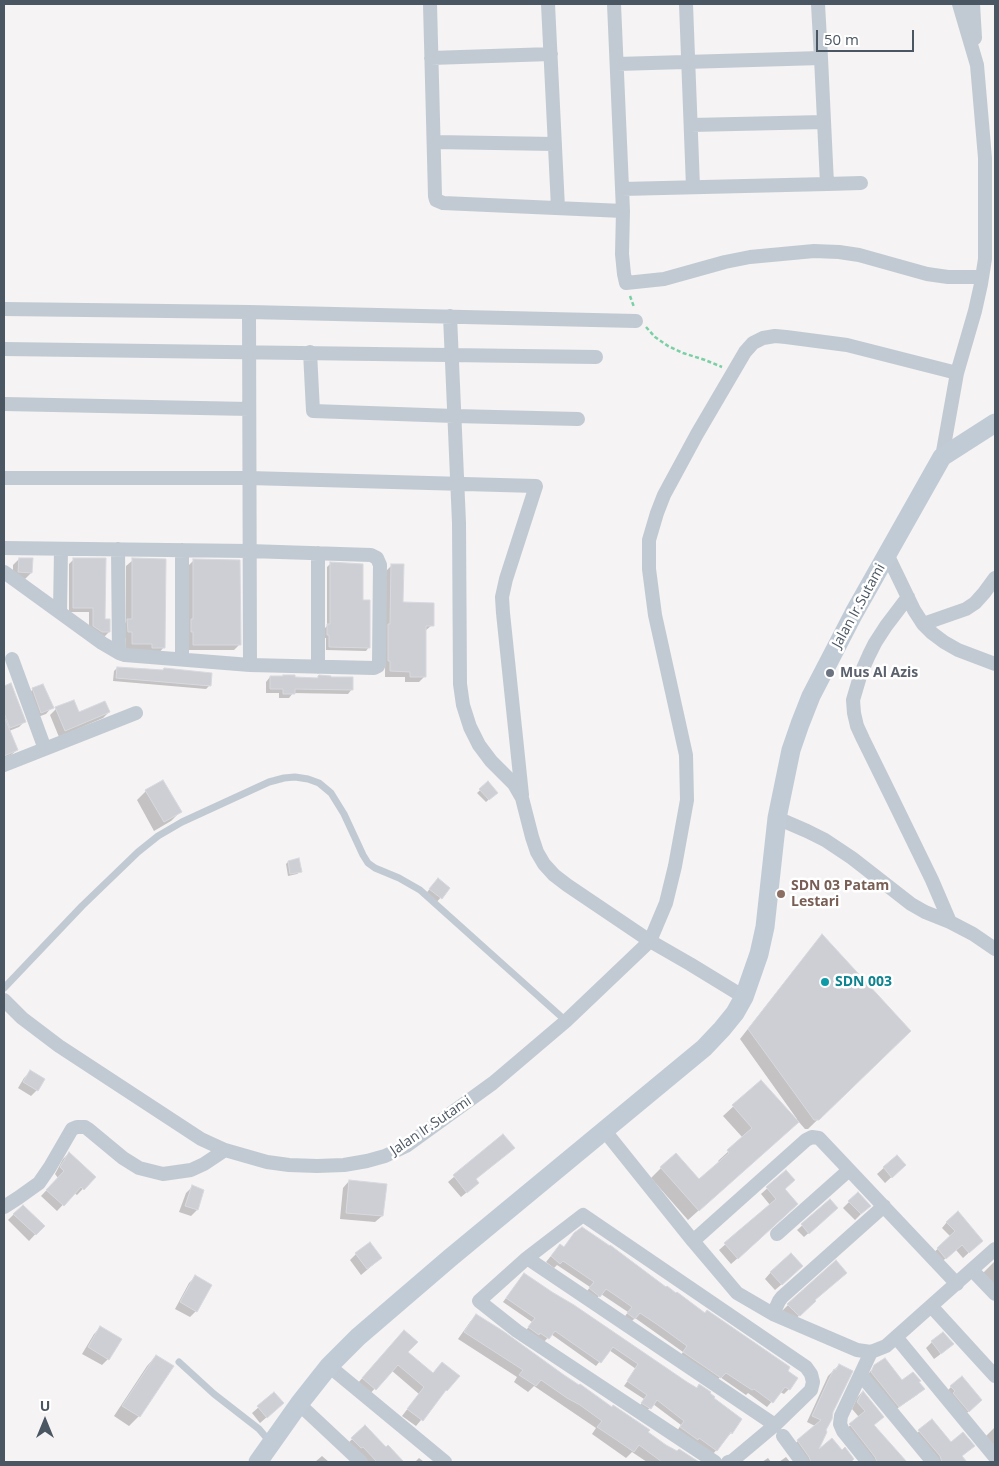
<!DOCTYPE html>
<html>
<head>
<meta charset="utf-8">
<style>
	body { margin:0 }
	#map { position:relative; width:999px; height:1466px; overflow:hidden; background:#f5f3f3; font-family:"Open Sans",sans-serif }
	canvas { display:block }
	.frame { position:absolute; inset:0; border:5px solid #4a5661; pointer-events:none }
	.north { position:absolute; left:20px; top:1396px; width:50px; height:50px; -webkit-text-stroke:4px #fff; paint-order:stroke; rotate:0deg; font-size:14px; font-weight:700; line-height:20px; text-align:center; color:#4a5661 }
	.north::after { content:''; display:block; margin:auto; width:18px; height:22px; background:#4a5661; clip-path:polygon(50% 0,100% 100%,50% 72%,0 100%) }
	.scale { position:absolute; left:816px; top:30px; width:98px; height:22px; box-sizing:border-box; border:2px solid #4a5661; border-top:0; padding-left:6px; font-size:15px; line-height:18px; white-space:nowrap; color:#4a5661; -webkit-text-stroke:4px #fff; paint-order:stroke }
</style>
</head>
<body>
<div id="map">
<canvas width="999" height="1466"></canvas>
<div class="frame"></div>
<div class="north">U</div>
<div class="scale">50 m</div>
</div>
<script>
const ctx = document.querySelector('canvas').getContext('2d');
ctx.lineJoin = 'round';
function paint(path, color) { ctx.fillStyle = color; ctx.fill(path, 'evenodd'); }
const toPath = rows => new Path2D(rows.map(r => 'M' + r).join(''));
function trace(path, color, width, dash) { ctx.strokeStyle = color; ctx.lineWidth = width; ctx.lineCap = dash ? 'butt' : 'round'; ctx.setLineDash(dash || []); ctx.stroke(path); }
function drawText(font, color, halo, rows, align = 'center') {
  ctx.font = font + ' "Open Sans",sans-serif'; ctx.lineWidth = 5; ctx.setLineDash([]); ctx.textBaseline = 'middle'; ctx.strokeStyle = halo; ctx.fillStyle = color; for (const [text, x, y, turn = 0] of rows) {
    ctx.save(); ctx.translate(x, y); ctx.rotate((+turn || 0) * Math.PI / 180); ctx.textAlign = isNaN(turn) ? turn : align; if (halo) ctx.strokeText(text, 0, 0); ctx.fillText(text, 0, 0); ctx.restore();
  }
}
paint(toPath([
	[19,559,31,573,25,579,13,577,13,565],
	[74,559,109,632,104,637,89,630,89,612,69,612,69,564],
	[133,560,164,647,158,654,126,650,126,638,122,638,122,627,126,622,126,566],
	[194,560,240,644,234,650,188,650,188,566],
	[330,564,361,602,369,647,366,651,326,650,326,638,324,638,324,629,327,626,327,567],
	[392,565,402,604,432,625,425,631,425,676,419,682,405,682,405,677,385,677,386,571],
	[117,668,209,686,206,689,113,681,114,671],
	[270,677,316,679,319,677,352,689,348,694,293,693,289,698,279,698,279,693,266,693,266,682],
	[11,684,24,722,19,727,9,731,17,750,11,755,4,758,4,687],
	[33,689,52,707,46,714,35,718,27,696],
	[56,709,79,713,109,712,103,718,59,737,50,715],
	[488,783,496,793,486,802,477,793],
	[146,791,180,812,171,821,154,831,137,800],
	[288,862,300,872,297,874,288,876,286,864],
	[432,886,449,888,435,904,424,896],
	[822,936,909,1031,808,1129,805,1129,798,1121,688,1220,651,1178,661,1168,676,1155,699,1181,720,1163,718,1161,743,1138,723,1116,761,1081,796,1120,797,1119,740,1039,813,946],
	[30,1072,37,1090,31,1096,18,1088,24,1078],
	[503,1135,475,1180,472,1188,461,1197,448,1182],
	[69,1153,94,1177,77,1195,74,1193,57,1211,41,1196,58,1178,55,1174,63,1159],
	[897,1156,898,1171,885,1183,877,1174],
	[786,1171,784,1190,761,1238,731,1264,719,1250,770,1205,761,1194],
	[349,1181,382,1216,375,1222,340,1219,343,1188],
	[192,1187,203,1190,197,1210,191,1216,179,1212,186,1193],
	[858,1193,869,1206,855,1220,843,1208],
	[830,1201,831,1213,804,1237,797,1230],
	[14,1214,43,1226,29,1241,8,1220],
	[947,1222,976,1246,963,1258,956,1250,940,1263,932,1254,951,1237,942,1228],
	[575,1234,666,1288,786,1371,789,1389,784,1394,780,1392,767,1407,748,1393,746,1395,720,1377,715,1383,679,1358,683,1352,635,1318,629,1324,623,1319,628,1312,601,1294,594,1301,585,1294,590,1287,557,1265,554,1268,546,1262,555,1251,563,1248],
	[356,1254,381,1258,361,1275,350,1260],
	[995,1261,995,1297,978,1278],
	[771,1272,796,1272,775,1290,765,1279],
	[195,1277,196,1311,190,1317,175,1309,189,1283],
	[521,1278,713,1399,740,1420,731,1433,713,1454,677,1431,681,1425,653,1404,646,1412,639,1407,644,1399,624,1386,636,1369,609,1350,596,1366,551,1334,544,1342,525,1332,532,1322,503,1302],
	[814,1300,793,1322,782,1311,788,1305],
	[476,1315,676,1453,679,1450,696,1462,647,1462,632,1452,626,1458,592,1434,596,1428,534,1386,528,1392,514,1382,517,1377,458,1339,470,1322],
	[100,1328,108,1359,102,1365,82,1354,94,1334],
	[404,1331,406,1352,432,1374,458,1376,416,1426,402,1416,419,1394,391,1370,369,1395,357,1384],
	[932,1342,946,1350,934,1359,926,1348],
	[156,1356,139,1416,129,1426,114,1416,147,1366],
	[839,1365,832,1412,815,1454,842,1451,853,1459,850,1462,802,1462,791,1447,815,1426,807,1422,828,1376],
	[875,1366,901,1382,918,1382,923,1389,917,1395,892,1412,866,1379,869,1373],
	[951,1387,975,1406,962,1417,945,1393],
	[862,1392,873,1425,905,1462,867,1462,844,1431,859,1417,852,1409,857,1398],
	[274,1394,276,1409,260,1423,252,1413],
	[932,1421,961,1457,965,1462,934,1462,912,1437],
	[365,1427,386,1449,388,1447,403,1462,366,1462,347,1444],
	[995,1427,995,1457,982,1440],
	[322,1456,329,1462,315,1462],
	[786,1457,790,1462,779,1462],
	[419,1458,424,1462,415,1462],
	[768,1458,771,1462,762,1462]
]), '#0003');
const building = toPath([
	[19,558,33,558,32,573,18,572,19,558],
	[73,558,106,558,105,619,110,619,110,632,102,632,93,626,93,608,73,608,73,558],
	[132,558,166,559,165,648,152,648,152,644,132,644,132,632,128,632,127,619,132,619,132,558],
	[193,559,240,560,241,645,193,645,193,632,191,632,191,619,193,619,193,559],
	[330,562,363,564,363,600,370,600,370,648,329,647,329,635,327,635,327,624,330,624,330,562],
	[391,564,404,564,403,602,434,603,434,626,426,626,426,677,410,677,410,672,390,671,390,661,388,661,388,624,390,624,391,564],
	[117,667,163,670,164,668,212,673,211,686,116,678,117,667],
	[283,675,295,675,295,677,318,678,318,676,319,675,331,676,331,677,353,677,353,690,295,689,295,694,283,694,283,689,270,689,270,676,283,676,283,675],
	[11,683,26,722,10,728,4,713,4,686,11,683],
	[43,684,54,708,41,713,32,688,43,684],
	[74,700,79,712,105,701,110,712,65,731,55,707,74,700],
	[4,716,18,750,4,756,4,716],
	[163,780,182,812,164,822,145,790,163,780],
	[488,781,498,793,489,800,479,789,488,781],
	[299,858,302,872,290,874,288,861,299,858],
	[438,878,450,888,442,899,429,889,438,878],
	[822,934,911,1031,819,1120,814,1120,748,1029,822,934],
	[30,1070,45,1079,38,1091,23,1082,30,1070],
	[761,1080,799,1122,699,1211,660,1167,676,1153,699,1179,729,1153,727,1150,752,1128,732,1105,761,1080],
	[503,1134,515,1148,476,1179,479,1183,467,1193,453,1175,503,1134],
	[69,1152,96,1177,84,1190,81,1187,64,1206,46,1190,64,1171,60,1167,69,1152],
	[897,1155,906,1165,892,1178,883,1167,897,1155],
	[786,1170,795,1180,785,1189,798,1204,738,1259,724,1243,776,1199,766,1187,786,1170],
	[349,1180,387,1184,383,1216,346,1213,349,1180],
	[192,1185,204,1190,198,1210,185,1206,192,1185],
	[858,1192,871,1206,861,1214,848,1201,858,1192],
	[830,1199,838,1208,809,1234,801,1224,830,1199],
	[23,1205,45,1226,36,1235,13,1214,23,1205],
	[958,1211,983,1241,969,1253,962,1245,946,1259,937,1248,955,1231,946,1222,958,1211],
	[582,1227,610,1246,610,1245,666,1287,667,1286,676,1293,677,1292,705,1313,707,1310,790,1367,788,1371,798,1378,790,1390,785,1387,773,1403,754,1389,752,1390,726,1373,721,1378,683,1352,687,1346,658,1325,640,1313,635,1319,627,1313,632,1307,615,1295,606,1289,600,1297,589,1288,594,1282,563,1261,560,1264,551,1256,560,1244,564,1247,574,1233,582,1227],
	[370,1242,382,1258,367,1269,355,1253,370,1242],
	[791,1253,803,1266,782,1285,770,1272,791,1253],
	[836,1260,847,1273,815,1300,816,1301,800,1316,798,1315,787,1304,836,1260],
	[524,1273,552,1292,574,1305,687,1382,697,1388,699,1384,711,1392,710,1393,715,1397,714,1398,742,1419,732,1434,731,1432,717,1451,699,1438,698,1440,680,1427,684,1421,657,1400,651,1409,641,1403,647,1395,627,1381,638,1364,613,1347,601,1363,555,1331,549,1339,540,1333,539,1335,528,1327,535,1318,506,1298,524,1273],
	[195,1275,212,1285,197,1312,180,1302,195,1275],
	[476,1314,503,1331,564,1375,579,1385,580,1384,612,1407,613,1405,650,1430,648,1432,666,1445,677,1451,679,1449,699,1462,662,1462,639,1445,634,1452,615,1439,597,1427,602,1421,580,1405,567,1398,541,1380,536,1386,519,1375,523,1370,464,1332,476,1314],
	[100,1326,122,1339,109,1360,88,1347,100,1326],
	[404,1330,418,1342,408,1352,433,1373,442,1362,460,1376,447,1391,446,1390,423,1421,407,1409,424,1387,398,1365,376,1390,362,1378,404,1330],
	[943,1332,954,1344,941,1354,931,1341,943,1332],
	[156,1355,174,1366,140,1417,122,1406,156,1355],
	[885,1358,902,1380,913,1372,921,1381,919,1382,925,1389,899,1407,871,1372,874,1365,885,1358],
	[839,1364,853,1371,833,1412,832,1419,826,1430,827,1432,819,1449,832,1438,842,1450,845,1447,854,1459,851,1462,811,1462,809,1457,797,1440,821,1420,812,1416,828,1381,834,1369,836,1370,839,1364],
	[962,1376,982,1400,969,1412,953,1393,955,1391,950,1386,962,1376],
	[863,1391,884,1417,874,1425,907,1462,877,1462,875,1457,851,1426,849,1424,865,1411,857,1402,863,1391],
	[274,1392,284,1403,267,1418,257,1406,274,1392],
	[932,1419,951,1442,963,1432,975,1446,962,1456,967,1462,942,1462,940,1456,918,1430,932,1419],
	[365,1425,386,1447,388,1445,404,1462,377,1462,363,1447,361,1448,351,1438,365,1425]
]);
paint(building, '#cdcfd5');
trace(building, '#d7d9de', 1);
trace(toPath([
	[630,296,634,307],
	[646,327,655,337,668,346,683,353,705,360,722,367]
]), '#7ad0a6', 2.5, [4, 2.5]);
trace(toPath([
	[4,988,82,906,138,852,158,836,182,822,269,782,284,778,295,777,308,779,319,783,331,793,344,814,363,855,368,863,375,868,399,878,420,890,566,1021],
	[179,1362,214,1394,259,1429,271,1443]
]), '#c1cad2', 7);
trace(toPath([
	[430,4,435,196,436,200,443,203,623,211],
	[548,4,558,208],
	[614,4,623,211,622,254,624,274,626,283,664,279,725,262,750,257,814,251,839,252,859,255,927,274,948,277,982,277],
	[686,4,693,187],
	[973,4,975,38],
	[431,58,551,54],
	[617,64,821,58,818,4],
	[691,125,824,122],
	[434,142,555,144],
	[827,184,861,183],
	[622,189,827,184,821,58],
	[4,309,249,312,636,321],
	[249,312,250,665],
	[450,316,459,523,460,684,463,705,470,727,479,745,491,761,514,784,522,798,532,837,537,852,544,864,554,875,567,885,650,941,666,903,675,866,687,800,686,755,655,615,649,569,649,540,657,513,664,495,697,434,745,352,753,343,763,338,775,336,786,337,847,345,957,373],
	[4,349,596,357],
	[310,352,313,411,454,416,578,419],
	[4,404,249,409],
	[942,457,957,373,975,311,981,284,985,259,985,158,977,65,959,4],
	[4,478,249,478,536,486,506,579,502,597,503,613,522,795],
	[4,548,249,551,371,555,377,558,380,565,379,663,378,666,374,668,250,665,125,655,119,653,102,643,4,572],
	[118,549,119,653],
	[182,550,182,659],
	[887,554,914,610,923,624,932,633,944,642,958,650,995,664],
	[908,597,886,626,875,643,869,655,861,673,853,700,854,713,857,726,863,739,893,800,932,880,950,922],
	[60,612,61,549],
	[923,624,966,609,975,603,984,593,995,578],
	[12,659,45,749],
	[318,667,318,553],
	[4,765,136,713],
	[777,818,807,831,825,840,852,858,911,904,925,912,950,922,973,934,995,949],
	[4,1000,22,1018,59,1046,201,1139,225,1150,267,1162,289,1165,317,1166,344,1165,367,1161,385,1156,406,1146,493,1083,566,1021,650,941,690,964,744,997],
	[604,1130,693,1241,737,1293,773,1314,857,1350,871,1352,886,1346,995,1249],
	[4,1207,18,1198,39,1183,50,1167,72,1129,77,1127,85,1127,88,1129,123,1158,139,1168,163,1174,191,1170,204,1164,225,1150],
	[777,1234,849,1170],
	[693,1241,806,1140,812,1137,819,1138,957,1284],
	[527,1258,775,1425],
	[972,1270,995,1294],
	[931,1306,995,1376],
	[773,1314,779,1301,782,1297,884,1206],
	[896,1337,995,1457],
	[329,1366,445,1462],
	[861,1375,933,1462],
	[299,1404,361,1462],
	[783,1436,802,1462],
	[715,1462,517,1331,479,1301,527,1258,583,1215,806,1367,811,1374,813,1382,811,1390,775,1425,732,1461,728,1462],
	[868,1462,843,1431,840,1424,841,1416,871,1352]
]), '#c1cad2', 14);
trace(toPath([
	[258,1462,299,1404,329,1366,358,1337,450,1258,704,1048,722,1029,735,1013,744,997,759,954,765,927,777,818,791,750,800,724,811,696,854,613,942,457,995,423]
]), '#c1cbd6', 19);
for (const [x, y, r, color] of [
	[830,673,5,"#6b7280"],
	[781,894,5,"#8d6e63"],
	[825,982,5,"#0f9aa8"]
]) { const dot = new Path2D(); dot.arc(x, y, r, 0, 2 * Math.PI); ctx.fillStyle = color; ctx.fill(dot); trace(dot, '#fff', 2); }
drawText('14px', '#4a5661', '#fff', [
	["Jalan Ir.Sutami",859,606,-61],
	["Jalan Ir.Sutami",431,1126,-34]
]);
drawText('bold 14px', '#5b616d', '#fff', [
	["Mus Al Azis",840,673]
], 'left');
drawText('bold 14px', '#785e54', '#fff', [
	["SDN 03 Patam",791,886],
	["Lestari",791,902]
], 'left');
drawText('bold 14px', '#0d838f', '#fff', [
	["SDN 003",835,982]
], 'left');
</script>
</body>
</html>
